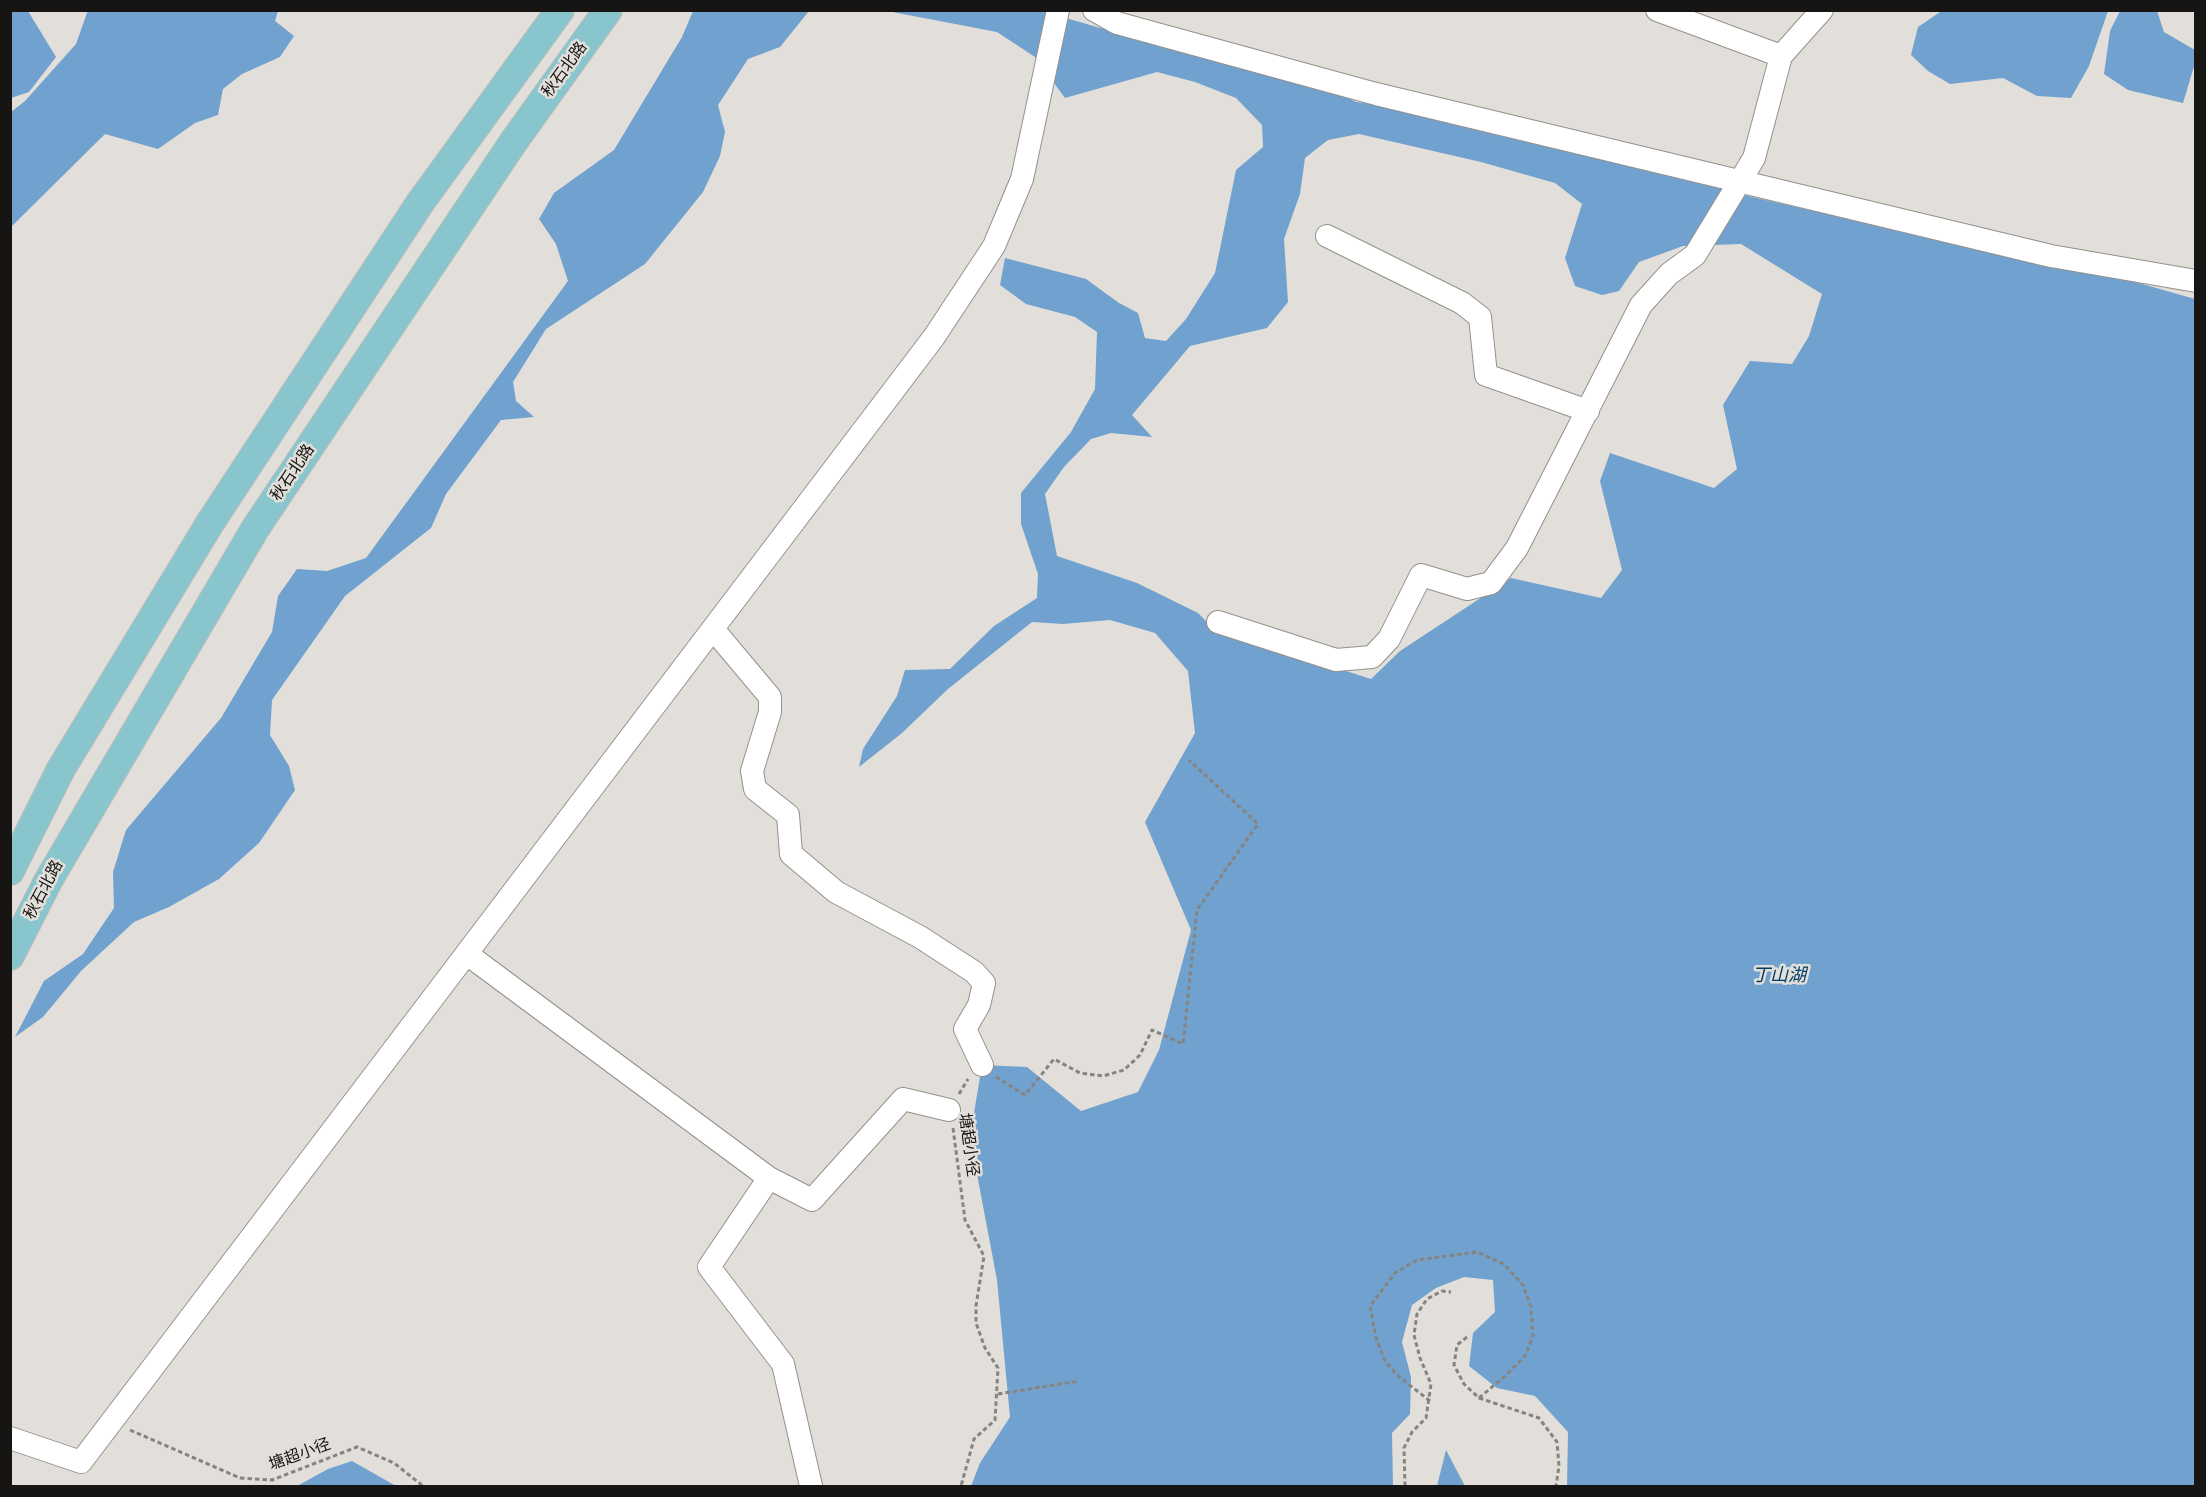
<!DOCTYPE html>
<html>
<head>
<meta charset="utf-8">
<style>
	body { margin:0 }
	#map { position:relative; width:2206px; height:1497px; overflow:hidden; background:#e2dfda; font-family:"DejaVu Sans",sans-serif }
	canvas { display:block }
	.frame { position:absolute; inset:0; border:12px solid #161513; pointer-events:none }
</style>
</head>
<body>
<div id="map">
<canvas width="2206" height="1497"></canvas>
<div class="frame"></div>
</div>
<script>
const ctx = document.querySelector('canvas').getContext('2d');
ctx.lineJoin = 'round';
function paint(path, color) { ctx.fillStyle = color; ctx.fill(path, 'evenodd'); }
const toPath = rows => new Path2D(rows.map(r => 'M' + r).join(''));
function trace(path, color, width, dash) { ctx.strokeStyle = color; ctx.lineWidth = width; ctx.lineCap = dash ? 'butt' : 'round'; ctx.setLineDash(dash || []); ctx.stroke(path); }
function drawText(font, color, halo, rows, align = 'center') {
  ctx.font = font + ' "DejaVu Sans","Noto Sans SC",sans-serif'; ctx.lineWidth = 5; ctx.setLineDash([]); ctx.textBaseline = 'middle'; ctx.strokeStyle = halo; ctx.fillStyle = color; for (const [text, x, y, turn = 0] of rows) {
    ctx.save(); ctx.translate(x, y); ctx.rotate((+turn || 0) * Math.PI / 180); ctx.textAlign = isNaN(turn) ? turn : align; if (halo) ctx.strokeText(text, 0, 0); ctx.fillText(text, 0, 0); ctx.restore();
  }
}
paint(toPath([
	[88,10,278,11,275,21,294,36,280,57,242,74,223,89,218,115,195,123,158,149,105,134,11,227,11,112,25,101,76,44],
	[1943,10,2108,10,2108,11,2089,66,2071,98,2037,96,2003,78,1950,84,1928,71,1911,55,1918,27],
	[10,11,28,11,56,57,29,92,11,98],
	[693,11,809,11,780,47,748,59,718,105,725,132,720,156,703,192,645,264,546,329,513,382,516,401,534,417,501,420,446,494,431,528,345,596,272,700,270,735,289,766,295,790,259,843,219,879,169,907,134,922,81,971,43,1017,15,1037,44,981,83,954,114,908,113,872,126,830,221,718,272,632,278,596,297,569,327,571,366,558,568,281,556,244,539,219,554,193,614,150,682,37],
	[887,11,1042,11,1155,44,1264,57,1356,102,1436,112,1752,197,1955,243,2072,264,2195,299,2195,1486,1567,1486,1568,1432,1535,1396,1497,1388,1469,1366,1473,1333,1495,1312,1493,1280,1464,1277,1436,1288,1412,1305,1402,1342,1411,1377,1410,1414,1392,1433,1393,1486,971,1486,980,1463,1010,1417,997,1280,970,1137,982,1065,1027,1067,1081,1111,1138,1092,1159,1050,1191,930,1145,822,1195,733,1188,671,1155,633,1110,620,1063,624,1032,622,948,689,902,733,859,767,863,749,897,696,905,670,950,669,994,626,1037,598,1038,574,1021,524,1021,493,1071,432,1095,389,1097,332,1075,317,1026,304,1000,285,1005,258,1086,279,1119,303,1138,313,1145,338,1166,341,1186,319,1215,273,1236,170,1263,147,1262,125,1236,98,1195,82,1157,72,1065,98,1035,57,997,32],
	[1359,134,1481,162,1555,183,1582,204,1565,258,1575,286,1602,295,1619,291,1639,262,1683,246,1741,244,1822,294,1809,336,1792,364,1750,361,1723,405,1737,469,1714,488,1610,453,1600,481,1622,570,1601,598,1511,578,1400,651,1371,679,1213,628,1198,613,1137,583,1057,556,1045,494,1064,467,1091,439,1111,433,1152,437,1132,415,1190,346,1267,328,1288,302,1284,239,1300,194,1305,158,1328,140],
	[2120,11,2157,11,2164,32,2195,50,2195,63,2183,103,2128,90,2104,74,2110,31],
	[1446,1450,1465,1486,1437,1486],
	[352,1461,396,1486,297,1486,328,1469]
]), '#71a1ce');
const minor = toPath([
	[1094,10,1117,23,1376,94,2051,256,2196,281],
	[1657,10,1781,56],
	[1327,236,1462,303,1480,317,1486,375,1588,411],
	[1218,622,1336,660,1372,657,1389,639,1421,575,1467,589,1491,583,1517,548,1641,305,1669,274,1695,255,1754,158,1781,56,1822,10],
	[713,629,770,697,770,712,752,771,755,789,788,815,791,854,836,892,920,937,974,972,984,983,979,1005,965,1029,982,1065],
	[467,954,769,1178,709,1267,783,1364,811,1486],
	[769,1178,812,1200,903,1099,949,1110],
	[10,1438,81,1462,934,337,994,246,1022,179,1058,10]
]);
const major = toPath([
	[10,871,61,769,210,523,420,203,560,10],
	[10,956,48,881,255,529,514,141,608,10]
]);
trace(minor, '#94918d', 24);
trace(major, '#bebdbd', 30);
trace(toPath([
	[996,1077,1025,1095,1054,1059,1080,1073,1103,1076,1124,1070,1140,1055,1152,1030,1183,1044,1197,910,1258,824,1189,760],
	[959,1094,968,1079],
	[953,1128,965,1220,984,1256,976,1306,976,1323,985,1348,998,1368,995,1420,974,1439,961,1486],
	[1467,1337,1457,1345,1454,1365,1464,1384,1479,1398,1539,1418,1557,1442,1559,1466,1556,1486],
	[998,1394,1079,1381],
	[1430,1401,1398,1376,1385,1361,1376,1338,1370,1306,1396,1272,1417,1260,1477,1252,1504,1264,1523,1285,1531,1307,1533,1336,1525,1356,1505,1376,1479,1398],
	[130,1430,240,1478,272,1480,357,1447,394,1463,423,1486],
	[1405,1486,1404,1448,1412,1432,1426,1418,1431,1384,1420,1358,1414,1335,1417,1314,1427,1299,1442,1291,1451,1292]
]), '#868481', 3, [4.5, 3]);
trace(minor, '#fff', 22);
trace(major, '#88c5cd', 28);
drawText('16px', '#161513', '#e2dfda', [
	["秋石北路",565,70,-54],
	["秋石北路",293,473,-56],
	["秋石北路",44,890,-62],
	["塘超小径",968,1145,82],
	["塘超小径",300,1455,-20]
]);
drawText('italic 18px', '#003d66', '#e2dfda', [
	["丁山湖",1779,976]
]);
</script>
</body>
</html>
